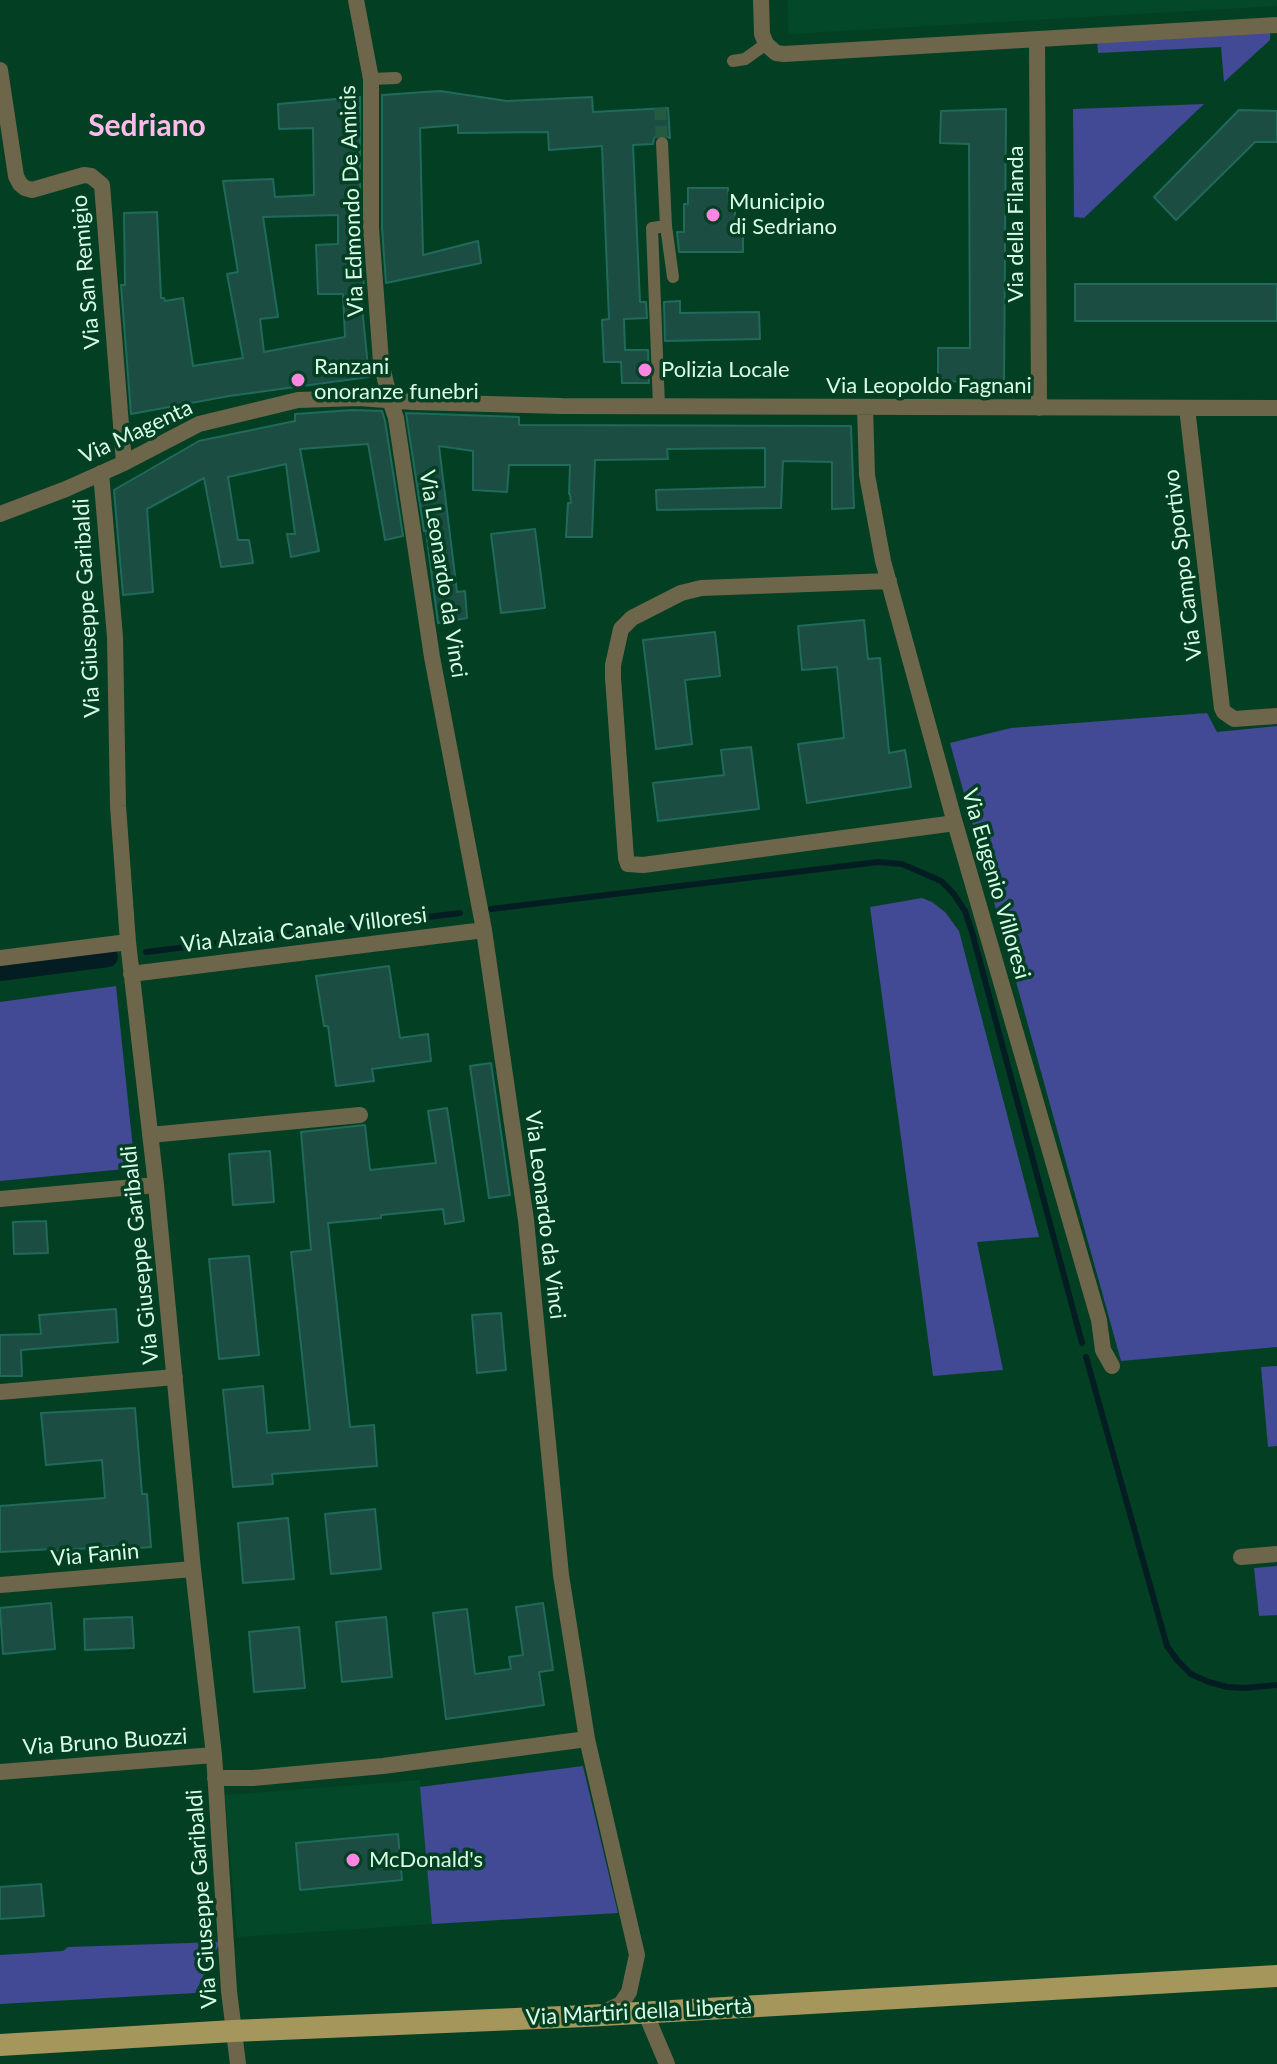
<!DOCTYPE html>
<html>
<head>
<meta charset="utf-8">
<style>
	body { margin:0 }
	canvas { display:block; background:#033f23 }
</style>
</head>
<body>
<canvas width="1277" height="2064"></canvas>
<script>
const ctx = document.querySelector('canvas').getContext('2d');
ctx.lineJoin = 'round';
function paint(path, color) { ctx.fillStyle = color; ctx.fill(path, 'evenodd'); }
const toPath = rows => new Path2D(rows.map(r => 'M' + r).join(''));
function trace(path, color, width, dash) { ctx.strokeStyle = color; ctx.lineWidth = width; ctx.lineCap = dash ? 'butt' : 'round'; ctx.setLineDash(dash || []); ctx.stroke(path); }
function drawText(font, color, halo, rows, align = 'center') {
  ctx.font = font + ' Lato,sans-serif'; ctx.lineWidth = 7; ctx.setLineDash([]); ctx.textBaseline = 'middle'; ctx.strokeStyle = halo; ctx.fillStyle = color; for (const [text, x, y, turn = 0] of rows) {
    ctx.save(); ctx.translate(x, y); ctx.rotate((+turn || 0) * Math.PI / 180); ctx.textAlign = isNaN(turn) ? turn : align; if (halo) ctx.strokeText(text, 0, 0); ctx.fillText(text, 0, 0); ctx.restore();
  }
}
paint(toPath([
	[787,0,1277,0,1277,6,789,34],
	[420,1780,432,1924,237,1937,225,1795]
]), '#034929');
paint(toPath([
	[1270,29,1270,40,1224,82,1221,47,1098,53,1097,40],
	[1204,104,1084,218,1074,217,1073,109],
	[1207,713,1217,732,1277,726,1277,1347,1121,1361,950,743,1011,728],
	[922,898,932,902,945,912,959,931,1039,1237,977,1242,1003,1370,933,1376,870,907],
	[116,986,135,1168,0,1181,0,1002],
	[1277,1366,1277,1446,1268,1447,1261,1367],
	[1277,1566,1277,1615,1259,1616,1254,1568],
	[583,1766,618,1913,432,1924,420,1787],
	[220,1942,195,1993,0,2004,0,1955,63,1951,68,1947]
]), '#424995');
trace(toPath([
	[491,909,878,862,902,864,941,881,953,893,965,911,972,932,1082,1343],
	[146,952,460,913],
	[1086,1357,1167,1646,1177,1660,1191,1674,1209,1682,1227,1687,1244,1688,1277,1685]
]), '#041d23', 6);
trace(toPath([
	[0,971,108,957]
]), '#041d23', 20);
const building = toPath([
	[440,91,507,101,592,97,593,112,668,108,670,138,661,134,654,138,653,144,633,145,640,302,646,302,647,318,624,319,625,350,648,350,649,383,622,383,621,362,604,362,602,320,609,319,602,146,549,150,548,132,458,133,458,125,420,128,423,255,478,241,481,263,386,283,382,228,382,95,440,91],
	[360,97,360,228,364,286,360,287,369,377,229,396,131,414,121,285,125,285,124,213,157,212,161,298,164,298,165,301,183,298,193,366,243,358,227,274,238,272,223,181,273,179,275,197,314,195,313,128,279,129,278,104,360,97],
	[338,215,338,244,316,245,318,294,343,294,345,337,264,352,260,319,278,317,263,217,338,215],
	[1006,109,1004,383,938,381,938,348,970,348,969,144,940,143,941,111,1006,109],
	[1239,110,1277,111,1277,142,1255,142,1176,220,1154,197,1239,110],
	[688,188,728,188,728,204,735,204,735,231,743,231,743,252,679,252,677,232,684,232,684,204,688,204,688,188],
	[1075,284,1277,284,1277,321,1075,321,1075,284],
	[680,301,680,313,759,312,760,339,665,341,664,302,680,301],
	[353,410,382,411,385,421,403,536,385,540,368,444,300,449,319,551,291,557,287,534,295,534,286,464,228,477,238,540,249,540,253,563,221,567,204,478,147,509,153,592,123,595,114,490,199,441,295,421,295,414,353,410],
	[406,413,519,417,519,425,851,426,854,508,832,509,832,462,783,461,781,508,657,510,656,490,765,487,765,448,667,449,668,459,595,460,592,537,566,537,568,503,571,503,570,494,569,494,570,465,509,465,507,492,473,490,473,451,439,446,457,592,465,591,467,618,438,623,426,531,424,531,406,413],
	[535,529,545,608,501,613,491,534,535,529],
	[864,620,868,659,880,658,889,753,905,750,911,787,807,803,798,744,844,738,837,667,802,670,798,626,864,620],
	[715,632,720,676,685,680,692,744,656,749,643,640,715,632],
	[751,747,759,809,658,821,653,783,724,775,721,750,751,747],
	[389,966,400,1038,428,1034,431,1061,372,1069,374,1081,336,1086,328,1026,324,1026,316,976,389,966],
	[491,1063,510,1195,489,1198,470,1066,491,1063],
	[447,1108,464,1221,445,1224,443,1209,381,1215,381,1218,328,1223,350,1427,374,1425,377,1466,272,1474,273,1484,233,1487,223,1390,263,1386,267,1433,310,1430,291,1252,311,1250,301,1132,365,1125,370,1170,436,1163,428,1111,447,1108],
	[270,1151,274,1202,233,1205,229,1154,270,1151],
	[46,1221,48,1253,14,1254,13,1222,46,1221],
	[249,1256,259,1355,219,1359,209,1259,249,1256],
	[116,1309,118,1342,21,1350,22,1376,0,1376,0,1335,41,1334,39,1315,116,1309],
	[501,1313,506,1370,477,1373,472,1315,501,1313],
	[135,1408,142,1494,147,1494,151,1547,114,1550,114,1546,53,1551,53,1549,0,1552,0,1506,105,1498,102,1460,46,1465,41,1413,135,1408],
	[375,1509,381,1569,331,1574,325,1514,375,1509],
	[288,1518,294,1579,243,1583,238,1523,288,1518],
	[51,1603,55,1649,3,1654,0,1608,51,1603],
	[543,1603,553,1670,539,1672,544,1705,446,1719,433,1613,467,1609,475,1674,511,1669,509,1657,523,1655,516,1607,543,1603],
	[132,1617,134,1648,85,1650,84,1619,132,1617],
	[386,1617,392,1677,342,1682,336,1622,386,1617],
	[299,1627,305,1688,254,1692,249,1632,299,1627],
	[398,1834,402,1880,300,1890,296,1843,398,1834],
	[41,1884,44,1916,0,1919,0,1887,41,1884]
]);
paint(building, '#1b4d42');
trace(building, '#206a5b', 2);
trace(toPath([
	[660,108,662,143]
]), '#235b40', 12, [12, 6]);
trace(toPath([
	[733,61,745,59,766,44],
	[371,79,396,78],
	[666,226,673,277],
	[659,406,652,228,666,226,662,143]
]), '#6d664a', 12);
trace(toPath([
	[356,0,371,79,371,228,381,362,390,400,396,418,432,657,484,930,526,1220,561,1575,587,1739,637,1955,629,1992,621,2004,604,2012],
	[761,0,762,34,766,44,776,53,784,54,1277,25],
	[1037,39,1039,408],
	[0,70,16,176,20,184,25,188,32,190,84,175,91,176,102,185,124,463],
	[865,407,867,475,883,561,955,823,1099,1320,1103,1350,1112,1366],
	[1187,408,1222,708,1224,712,1234,719,1277,716],
	[101,473,115,637,118,806,128,942,156,1185,193,1569,214,1755,229,1991,238,2064],
	[0,514,66,489,124,463,199,424,298,400,359,398,413,402,562,406,1277,408],
	[889,581,701,588,681,593,632,618,621,629,613,665,613,678,626,858,628,864,643,865,955,823],
	[0,958,128,942],
	[131,974,484,930],
	[150,1135,360,1115],
	[0,1199,156,1185],
	[0,1392,175,1377],
	[1241,1557,1277,1554],
	[0,1585,193,1569],
	[0,1772,214,1755],
	[215,1778,253,1778,383,1766,587,1739],
	[645,2012,667,2064]
]), '#6d664a', 16);
trace(toPath([
	[0,2045,233,2031,586,2016,1277,1976]
]), '#a5965b', 22);
for (const [x, y, r, color] of [
	[713,215,8,"#fd86e2"],
	[645,370,8,"#fd86e2"],
	[298,380,8,"#fd86e2"],
	[353,1860,8,"#fd86e2"]
]) { const dot = new Path2D(); dot.arc(x, y, r, 0, 2 * Math.PI); ctx.fillStyle = color; ctx.fill(dot); trace(dot, '#033f23', 3); }
drawText('22px', '#d9fce4', '#033f23', [
	["Via Edmondo De Amicis",352,201,-92],
	["Via della Filanda",1016,224,-90],
	["Via San Remigio",86,272,-95],
	["Via Leopoldo Fagnani",929,386],
	["Via Magenta",136,432,-25],
	["Via Campo Sportivo",1183,565,-97],
	["Via Leonardo da Vinci",443,574,81],
	["Via Giuseppe Garibaldi",87,608,-93],
	["Via Eugenio Villoresi",996,884,74],
	["Via Alzaia Canale Villoresi",304,930,-7],
	["Via Leonardo da Vinci",545,1215,83],
	["Via Giuseppe Garibaldi",140,1255,-96],
	["Via Fanin",95,1555,-5],
	["Via Bruno Buozzi",105,1742,-4],
	["Via Giuseppe Garibaldi",202,1899,-94],
	["Via Martiri della Libertà",639,2012,-3]
]);
drawText('22px', '#d9fce4', '#033f23', [
	["Municipio",729,202],
	["di Sedriano",729,227],
	["Ranzani",314,367],
	["onoranze funebri",314,392],
	["Polizia Locale",661,370],
	["McDonald's",369,1860]
], 'left');
drawText('bold 30px', '#febbec', '#033f23', [
	["Sedriano",147,126]
]);
</script>
</body>
</html>
